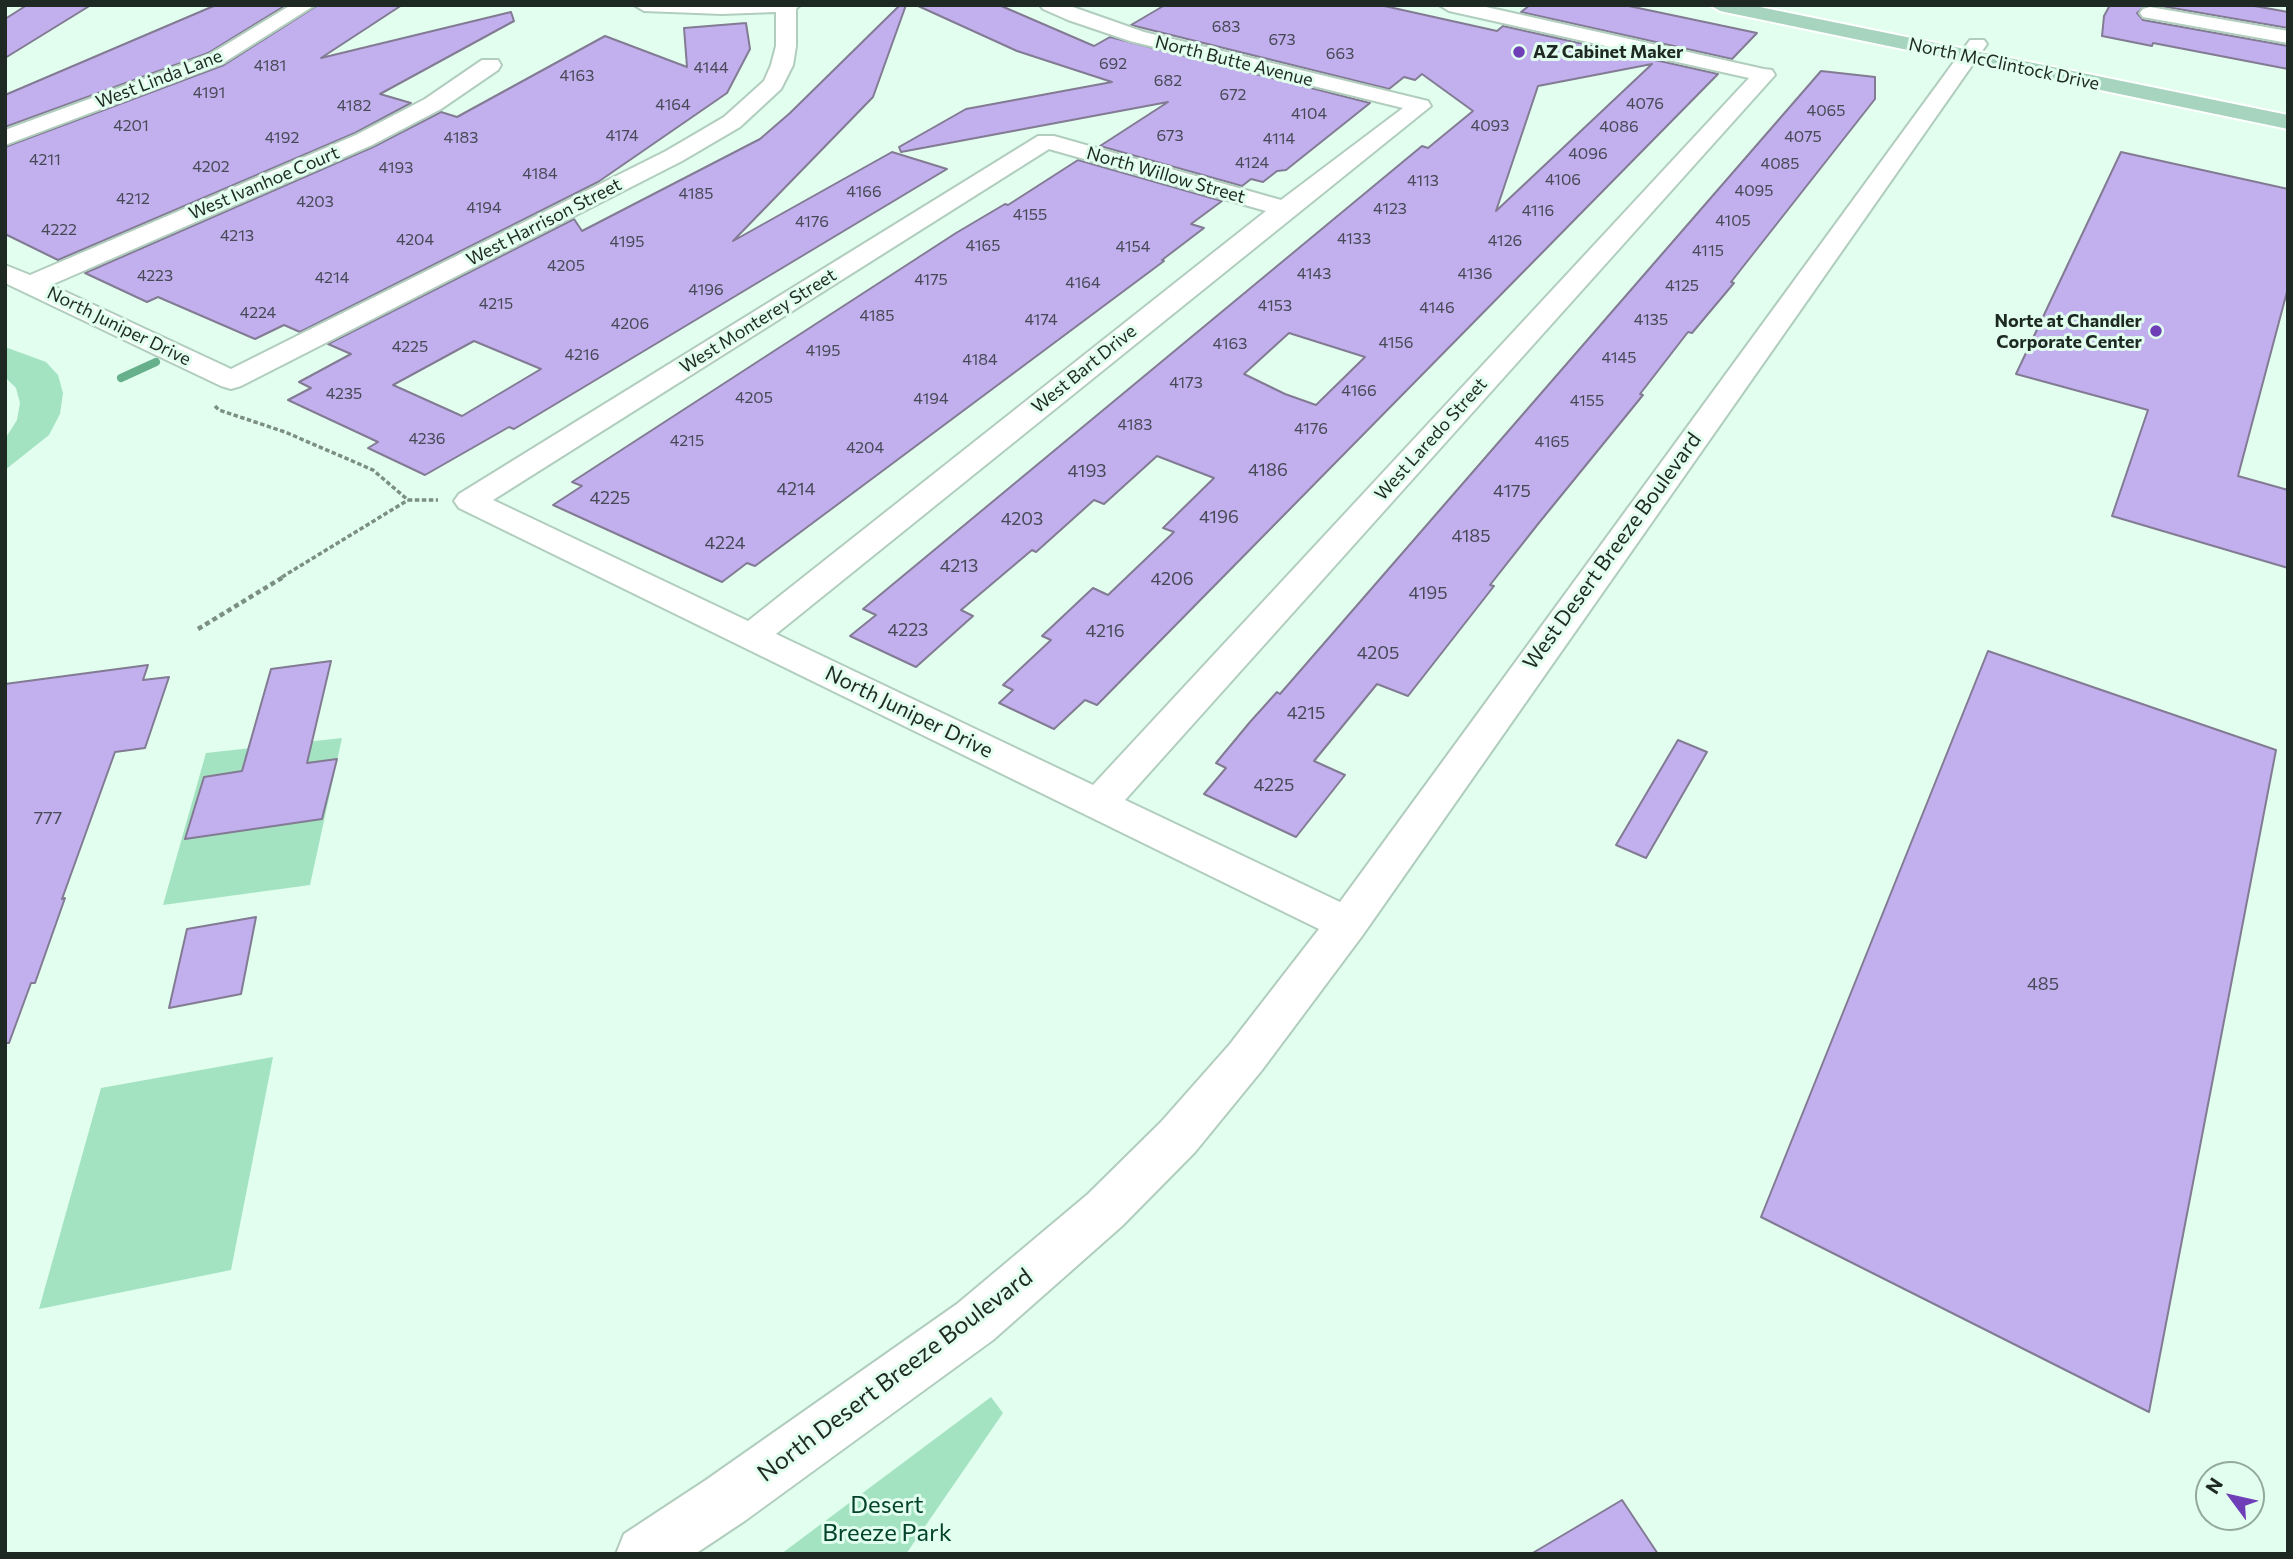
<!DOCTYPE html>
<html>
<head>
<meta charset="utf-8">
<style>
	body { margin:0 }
	#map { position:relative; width:2293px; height:1559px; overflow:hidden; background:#e1feee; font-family:Commissioner,sans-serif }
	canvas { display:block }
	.frame { position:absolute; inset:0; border:7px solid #1e2923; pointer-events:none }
	.north { position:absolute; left:2195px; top:1461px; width:70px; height:70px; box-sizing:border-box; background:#e1feee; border:2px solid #93a99d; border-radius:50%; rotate:303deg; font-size:19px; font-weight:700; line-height:28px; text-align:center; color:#1e2923 }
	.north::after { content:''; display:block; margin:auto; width:24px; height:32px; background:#6f3fb7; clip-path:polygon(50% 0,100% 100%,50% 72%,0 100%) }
</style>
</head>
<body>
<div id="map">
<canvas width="2293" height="1559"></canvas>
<div class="frame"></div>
<div class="north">N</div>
</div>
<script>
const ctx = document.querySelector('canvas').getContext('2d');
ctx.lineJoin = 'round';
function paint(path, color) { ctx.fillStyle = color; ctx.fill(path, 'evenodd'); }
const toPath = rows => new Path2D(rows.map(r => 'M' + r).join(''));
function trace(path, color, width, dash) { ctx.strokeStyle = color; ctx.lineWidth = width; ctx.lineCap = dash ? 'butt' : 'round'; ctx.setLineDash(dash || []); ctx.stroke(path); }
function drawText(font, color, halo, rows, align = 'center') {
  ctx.font = font + ' Commissioner,sans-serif'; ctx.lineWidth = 6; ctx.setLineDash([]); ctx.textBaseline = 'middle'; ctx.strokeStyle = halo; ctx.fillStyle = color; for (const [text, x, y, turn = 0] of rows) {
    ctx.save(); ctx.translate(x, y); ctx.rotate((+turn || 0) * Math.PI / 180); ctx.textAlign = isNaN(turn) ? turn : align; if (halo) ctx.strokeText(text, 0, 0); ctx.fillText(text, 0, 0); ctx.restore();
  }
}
paint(toPath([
	[5,347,46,362,58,375,63,393,60,414,49,435,5,470,5,439,17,420,20,403,16,388,5,377],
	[342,738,310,885,163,905,206,753],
	[273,1057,231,1270,39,1309,101,1088],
	[991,1397,1003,1413,906,1554,781,1554]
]), '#a4e3c2');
trace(toPath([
	[121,378,156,362]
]), '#67b08c', 8);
const building = toPath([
	[27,5,91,5,5,58,5,19,27,5],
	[216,5,286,5,208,53,5,127,5,95,216,5],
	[318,5,402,5,321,58,511,12,514,21,380,94,411,103,355,133,58,260,5,234,5,147,224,65,318,5],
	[900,5,906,5,873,97,733,241,892,152,947,169,514,429,509,427,425,475,368,448,378,442,288,400,311,388,299,382,351,354,328,344,574,219,582,231,760,139,790,113,900,5],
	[474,341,541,369,462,416,393,385,474,341],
	[916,5,999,5,1094,46,1110,37,1370,103,1286,170,1277,171,1263,182,1251,179,1242,186,1100,146,1168,102,901,152,899,147,966,109,1112,82,1017,51,916,5],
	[1165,5,1380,5,1497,31,1503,26,1718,74,1097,705,1085,700,1054,729,999,703,1013,690,1003,685,1051,640,1042,636,1093,588,1108,595,1174,532,1163,528,1214,478,1157,456,1104,504,1094,500,1036,552,1032,550,961,610,973,616,916,667,850,636,876,615,863,609,1422,146,1428,148,1473,111,1422,74,1415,80,1404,77,1389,89,1131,25,1165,5],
	[1652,64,1496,211,1538,86,1652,64],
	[1289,333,1365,357,1316,405,1285,394,1244,374,1289,333],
	[1530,5,1624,5,1757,33,1732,59,1521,12,1530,5],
	[2110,5,2147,5,2137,13,2143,20,2288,46,2288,69,2153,43,2152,46,2102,36,2104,16,2110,5],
	[2155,5,2249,5,2288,12,2288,28,2155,5],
	[746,23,750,49,727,93,598,182,300,332,284,325,255,339,158,297,147,302,85,273,373,147,441,112,457,117,605,36,687,67,684,28,746,23],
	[1821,71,1875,77,1875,99,1731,282,1734,283,1692,333,1688,332,1640,394,1643,395,1538,524,1490,585,1494,586,1408,696,1377,684,1314,761,1345,775,1296,837,1204,794,1226,768,1216,763,1250,722,1277,692,1280,694,1821,71],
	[2121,152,2288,189,2288,288,2238,476,2288,490,2288,568,2112,516,2148,410,2016,374,2121,152],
	[1078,160,1222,201,1191,224,1204,228,1162,260,1164,261,755,566,747,563,722,582,553,505,582,486,572,482,956,233,1005,204,1008,205,1078,160],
	[1988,651,2276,750,2149,1412,1761,1217,1988,651],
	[331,661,307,763,337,759,322,819,185,839,204,777,242,771,271,669,331,661],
	[148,665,143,680,169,677,145,748,115,752,62,899,65,898,35,983,31,983,9,1043,5,1043,5,684,148,665],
	[1678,740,1707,752,1646,858,1616,845,1678,740],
	[256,917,241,994,169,1008,187,929,256,917],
	[1622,1500,1658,1554,1531,1554,1622,1500]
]);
paint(building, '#c1afee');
trace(building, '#827b93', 2);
const minor = toPath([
	[291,5,315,5,223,63,5,145,5,130,209,55,291,5],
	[634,5,800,5,796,9,796,46,793,65,781,89,740,127,682,161,241,386,231,389,221,386,5,283,5,265,30,275,356,135,425,99,482,60,498,60,501,65,498,70,441,109,372,145,51,285,231,369,666,151,724,117,764,81,771,65,776,46,776,12,722,14,644,11,634,5],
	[1040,5,1067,5,1144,32,1428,101,1431,106,776,634,1093,785,1749,78,1449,11,1439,5,1477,5,1764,69,1772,70,1775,75,1125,800,1340,902,1970,40,1984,40,1987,44,1362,936,1262,1070,1195,1152,1122,1226,993,1340,746,1520,695,1554,616,1554,624,1534,706,1480,957,1304,1088,1194,1161,1122,1230,1044,1319,929,459,508,454,501,459,494,1038,136,1054,136,1281,200,1403,108,1130,41,1068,20,1043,9,1040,5],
	[1049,149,1266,211,748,621,493,500,1049,149],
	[2150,7,2288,31,2288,43,2143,17,2140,13,2143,9,2150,7]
]);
const major = toPath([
	[1710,5,1750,5,2288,115,2288,129,1720,11,1710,5]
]);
trace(minor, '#b1cdbe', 4);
trace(major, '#fff', 4);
trace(toPath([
	[215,406,219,410,285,432,373,470,408,500,438,500],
	[282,577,408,500]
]), '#7c8f85', 3.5, [4.5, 2.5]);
trace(toPath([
	[198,629,285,576]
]), '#7c8f85', 4.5, [5, 3.5]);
paint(minor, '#fff');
paint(major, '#a7d4be');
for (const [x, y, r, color] of [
	[1519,52,7,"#6f3fb7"],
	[2156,331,7,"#6f3fb7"]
]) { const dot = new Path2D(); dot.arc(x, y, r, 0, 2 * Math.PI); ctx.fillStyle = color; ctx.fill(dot); trace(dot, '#e1feee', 2.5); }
drawText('16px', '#474a56', null, [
	["683",1226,27],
	["673",1282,40],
	["663",1340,54],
	["692",1113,64],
	["4181",270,66],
	["4144",711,68],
	["4163",577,76],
	["682",1168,81],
	["4191",209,93],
	["672",1233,95],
	["4076",1645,104],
	["4164",673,105],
	["4182",354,106],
	["4065",1826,111],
	["4104",1309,114],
	["4201",131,126],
	["4093",1490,126],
	["4086",1619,127],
	["4174",622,136],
	["673",1170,136],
	["4075",1803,137],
	["4192",282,138],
	["4183",461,138],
	["4114",1279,139],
	["4096",1588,154],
	["4211",45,160],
	["4124",1252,163],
	["4085",1780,164],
	["4202",211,167],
	["4193",396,168],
	["4184",540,174],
	["4106",1563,180],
	["4113",1423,181],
	["4095",1754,191],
	["4166",864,192],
	["4185",696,194],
	["4212",133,199],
	["4203",315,202],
	["4194",484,208],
	["4123",1390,209],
	["4116",1538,211],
	["4155",1030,215],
	["4105",1733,221],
	["4176",812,222],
	["4222",59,230],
	["4213",237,236],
	["4133",1354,239],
	["4204",415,240],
	["4126",1505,241],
	["4195",627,242],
	["4165",983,246],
	["4154",1133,247],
	["4115",1708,251],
	["4205",566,266],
	["4143",1314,274],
	["4136",1475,274],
	["4223",155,276],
	["4214",332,278],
	["4175",931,280],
	["4164",1083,283],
	["4125",1682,286],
	["4196",706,290],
	["4215",496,304],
	["4153",1275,306],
	["4146",1437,308],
	["4224",258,313],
	["4185",877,316],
	["4174",1041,320],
	["4135",1651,320],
	["4206",630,324],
	["4156",1396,343],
	["4163",1230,344],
	["4225",410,347],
	["4195",823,351],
	["4216",582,355],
	["4145",1619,358],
	["4184",980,360],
	["4173",1186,383],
	["4166",1359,391],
	["4235",344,394],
	["4205",754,398],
	["4194",931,399],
	["4155",1587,401],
	["4183",1135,425],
	["4176",1311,429],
	["4236",427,439],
	["4215",687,441],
	["4165",1552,442],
	["4204",865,448]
]);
drawText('bold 18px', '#1e2923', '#e1feee', [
	["AZ Cabinet Maker",1533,52],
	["Norte at Chandler",2142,321,"right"],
	["Corporate Center",2142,342,"right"]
], 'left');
drawText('18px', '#1e2923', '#e1feee', [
	["North Butte Avenue",1234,61,14],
	["North McClintock Drive",2004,64,12],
	["West Linda Lane",159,79,-21],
	["North Willow Street",1166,175,16],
	["West Ivanhoe Court",264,183,-23],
	["West Harrison Street",544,222,-27],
	["West Monterey Street",758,321,-32],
	["North Juniper Drive",119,326,26],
	["West Bart Drive",1084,369,-39],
	["West Laredo Street",1431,439,-48]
]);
drawText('18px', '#474a56', null, [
	["4186",1268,470],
	["4193",1087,471],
	["4214",796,489],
	["4175",1512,491],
	["4225",610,498],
	["4196",1219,517],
	["4203",1022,519],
	["4185",1471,536],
	["4224",725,543],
	["4213",959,566],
	["4206",1172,579],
	["4195",1428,593],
	["4223",908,630],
	["4216",1105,631],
	["4205",1378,653],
	["4215",1306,713],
	["4225",1274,785],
	["777",48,818],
	["485",2043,984]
]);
drawText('21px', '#1e2923', '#e1feee', [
	["West Desert Breeze Boulevard",1612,551,-54],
	["North Juniper Drive",909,712,26]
]);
drawText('24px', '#1e2923', '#e1feee', [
	["North Desert Breeze Boulevard",895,1375,-37]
]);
drawText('24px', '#03432c', '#e1feee', [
	["Desert",887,1505],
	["Breeze Park",887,1533]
]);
</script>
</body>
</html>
